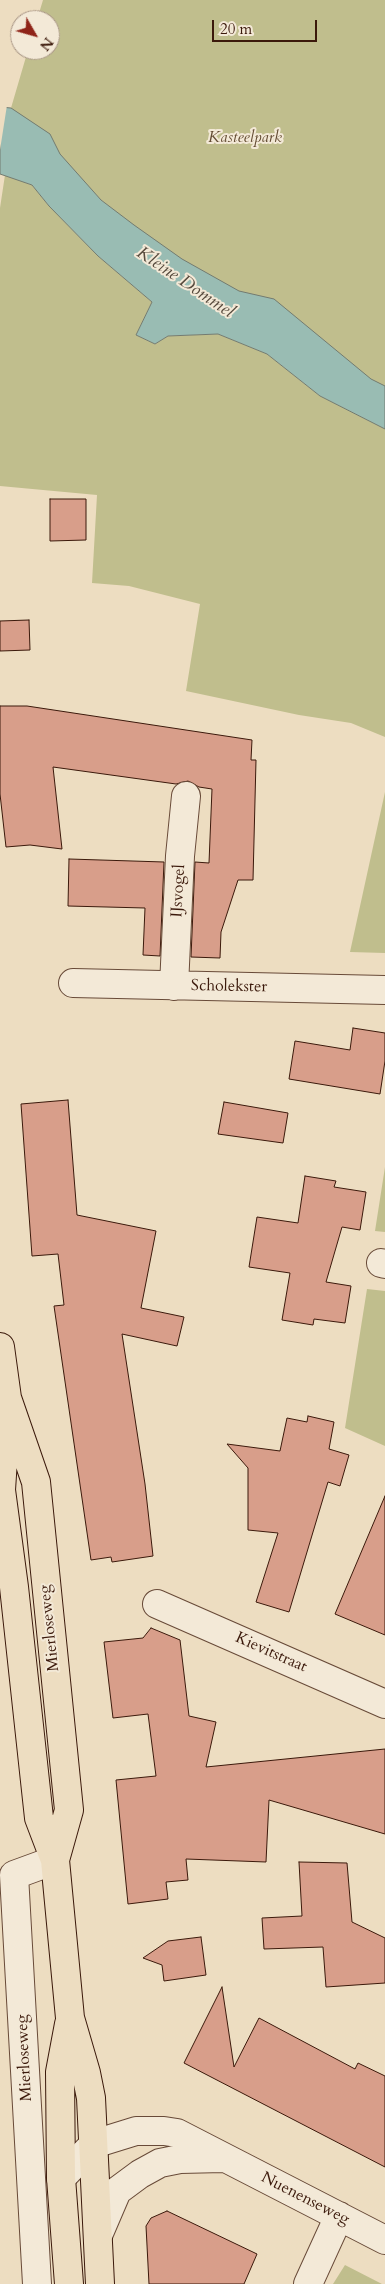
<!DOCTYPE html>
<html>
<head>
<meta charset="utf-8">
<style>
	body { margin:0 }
	#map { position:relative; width:385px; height:2284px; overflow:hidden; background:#edddc1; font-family:Cardo,serif }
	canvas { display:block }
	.north { position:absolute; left:10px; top:10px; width:50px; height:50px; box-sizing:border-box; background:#f3e9d7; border:1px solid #a99685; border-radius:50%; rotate:128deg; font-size:14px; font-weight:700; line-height:20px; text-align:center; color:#3b190b }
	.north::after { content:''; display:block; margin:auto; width:18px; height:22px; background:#8f2418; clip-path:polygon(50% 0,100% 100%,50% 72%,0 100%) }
	.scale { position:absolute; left:212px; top:20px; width:105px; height:22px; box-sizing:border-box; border:2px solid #3b190b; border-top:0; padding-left:6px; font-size:15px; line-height:18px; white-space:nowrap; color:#3b190b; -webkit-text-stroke:4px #f3e9d7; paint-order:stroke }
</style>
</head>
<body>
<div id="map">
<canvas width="385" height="2284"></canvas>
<div class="north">N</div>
<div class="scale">20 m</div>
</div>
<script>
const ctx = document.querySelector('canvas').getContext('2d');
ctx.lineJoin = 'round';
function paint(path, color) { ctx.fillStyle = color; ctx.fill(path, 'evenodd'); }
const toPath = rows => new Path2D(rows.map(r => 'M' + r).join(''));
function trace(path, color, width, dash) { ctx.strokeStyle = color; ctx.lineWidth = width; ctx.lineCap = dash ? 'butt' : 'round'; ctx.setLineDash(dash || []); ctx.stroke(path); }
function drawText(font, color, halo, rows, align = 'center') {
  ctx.font = font + ' Cardo,serif'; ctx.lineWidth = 4; ctx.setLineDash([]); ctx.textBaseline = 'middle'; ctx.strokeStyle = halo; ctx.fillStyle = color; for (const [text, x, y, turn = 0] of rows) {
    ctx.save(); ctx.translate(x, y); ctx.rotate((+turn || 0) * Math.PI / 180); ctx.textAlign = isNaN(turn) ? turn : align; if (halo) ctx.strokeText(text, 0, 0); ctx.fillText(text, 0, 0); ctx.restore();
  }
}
paint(toPath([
	[43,0,385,0,385,391,208,287,101,200,11,108,28,50,50,50,50,20,37,20],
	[5,175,32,185,49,206,98,256,152,302,136,335,155,344,168,336,218,334,267,354,320,396,385,429,385,737,351,723,299,715,186,691,200,604,129,586,92,583,97,495,0,486,0,208],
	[385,792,385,953,350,952],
	[385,1167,385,1232,375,1231],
	[367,1289,385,1291,385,1446,345,1428],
	[345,2265,382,2284,333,2284]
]), '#c0be8d');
const water = toPath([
	[0,107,11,108,50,134,60,154,101,200,134,225,182,259,239,291,274,299,371,379,385,386,385,429,320,396,267,354,218,334,168,336,155,344,136,335,152,302,98,256,49,206,32,185,0,174,0,107]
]);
paint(water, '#99bcb3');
trace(water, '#737b70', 1);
paint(toPath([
	[0,104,7,105,0,150]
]), '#edddc1');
const building = toPath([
	[50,499,86,499,86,540,50,541,50,499],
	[29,620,30,650,0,651,0,621,29,620],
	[0,706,27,706,252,740,251,760,256,760,253,880,238,880,221,932,220,958,191,957,195,862,209,863,212,789,199,787,188,781,176,784,53,767,62,849,30,845,6,847,0,794,0,706],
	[69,859,164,862,160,956,143,955,145,908,68,906,69,859],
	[353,1028,385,1033,385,1061,380,1094,289,1079,295,1041,350,1050,353,1028],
	[68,1100,77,1215,156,1231,141,1308,184,1317,177,1346,122,1334,145,1484,153,1556,112,1562,111,1557,91,1560,54,1306,64,1305,58,1254,32,1256,21,1104,68,1100],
	[224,1102,288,1113,283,1143,218,1134,224,1102],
	[305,1176,336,1181,334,1187,366,1192,360,1230,342,1227,326,1282,351,1286,345,1323,314,1319,313,1325,282,1320,290,1273,249,1267,257,1217,298,1223,305,1176],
	[308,1416,334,1422,329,1449,349,1455,340,1486,328,1482,289,1612,256,1602,278,1533,248,1530,248,1468,227,1444,280,1451,287,1418,307,1422,308,1416],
	[385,1496,385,1635,335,1614,385,1496],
	[151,1628,180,1640,189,1716,216,1722,206,1767,385,1749,385,1834,269,1800,266,1862,186,1859,188,1880,166,1882,168,1899,128,1904,116,1780,156,1776,148,1714,113,1718,104,1642,143,1638,151,1628],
	[299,1862,347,1863,352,1922,385,1938,385,1983,326,1987,323,1947,264,1949,262,1918,302,1916,299,1862],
	[201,1937,206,1975,164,1981,162,1965,143,1958,168,1941,201,1937],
	[222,1987,234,2067,259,2018,355,2069,358,2063,385,2076,385,2167,184,2063,222,1987],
	[167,2211,257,2254,244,2284,149,2284,146,2226,151,2218,167,2211]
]);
paint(building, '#d89e8a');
trace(building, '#3b190b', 1);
const minor = toPath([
	[73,983,385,990],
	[174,986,180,856,186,796],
	[381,1263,385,1264],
	[157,1604,385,1704],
	[61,2178,94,2144,136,2131,164,2131,177,2133,385,2240],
	[99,2233,117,2191,140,2174,160,2163,180,2159,223,2158],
	[37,2284,14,1875,55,1860],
	[308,2284,339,2216]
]);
const major = toPath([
	[0,1347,7,1398,36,1482,69,1810,55,1860],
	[7,1398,1,1490,14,1587,39,1818,55,1860,70,2018,86,2073,91,2098,100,2284],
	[69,2284,61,2178,60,2072,69,2024]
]);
trace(minor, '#684a38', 30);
trace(major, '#3b190b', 30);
trace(minor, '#f3e9d7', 28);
trace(major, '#edddc1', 28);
drawText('italic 16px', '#634b32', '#f3e9d7', [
	["Kasteelpark",245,138]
]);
drawText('16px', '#3b190b', '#f3e9d7', [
	["IJsvogel",179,891,-87],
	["Scholekster",229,987,1],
	["Mierloseweg",50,1628,-96],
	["Kievitstraat",271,1653,24],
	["Mierloseweg",25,2058,-93],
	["Nuenenseweg",305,2199,27]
]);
drawText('italic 18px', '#574a3d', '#f3e9d7', [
	["Kleine Dommel",185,283,34]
]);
</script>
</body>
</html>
